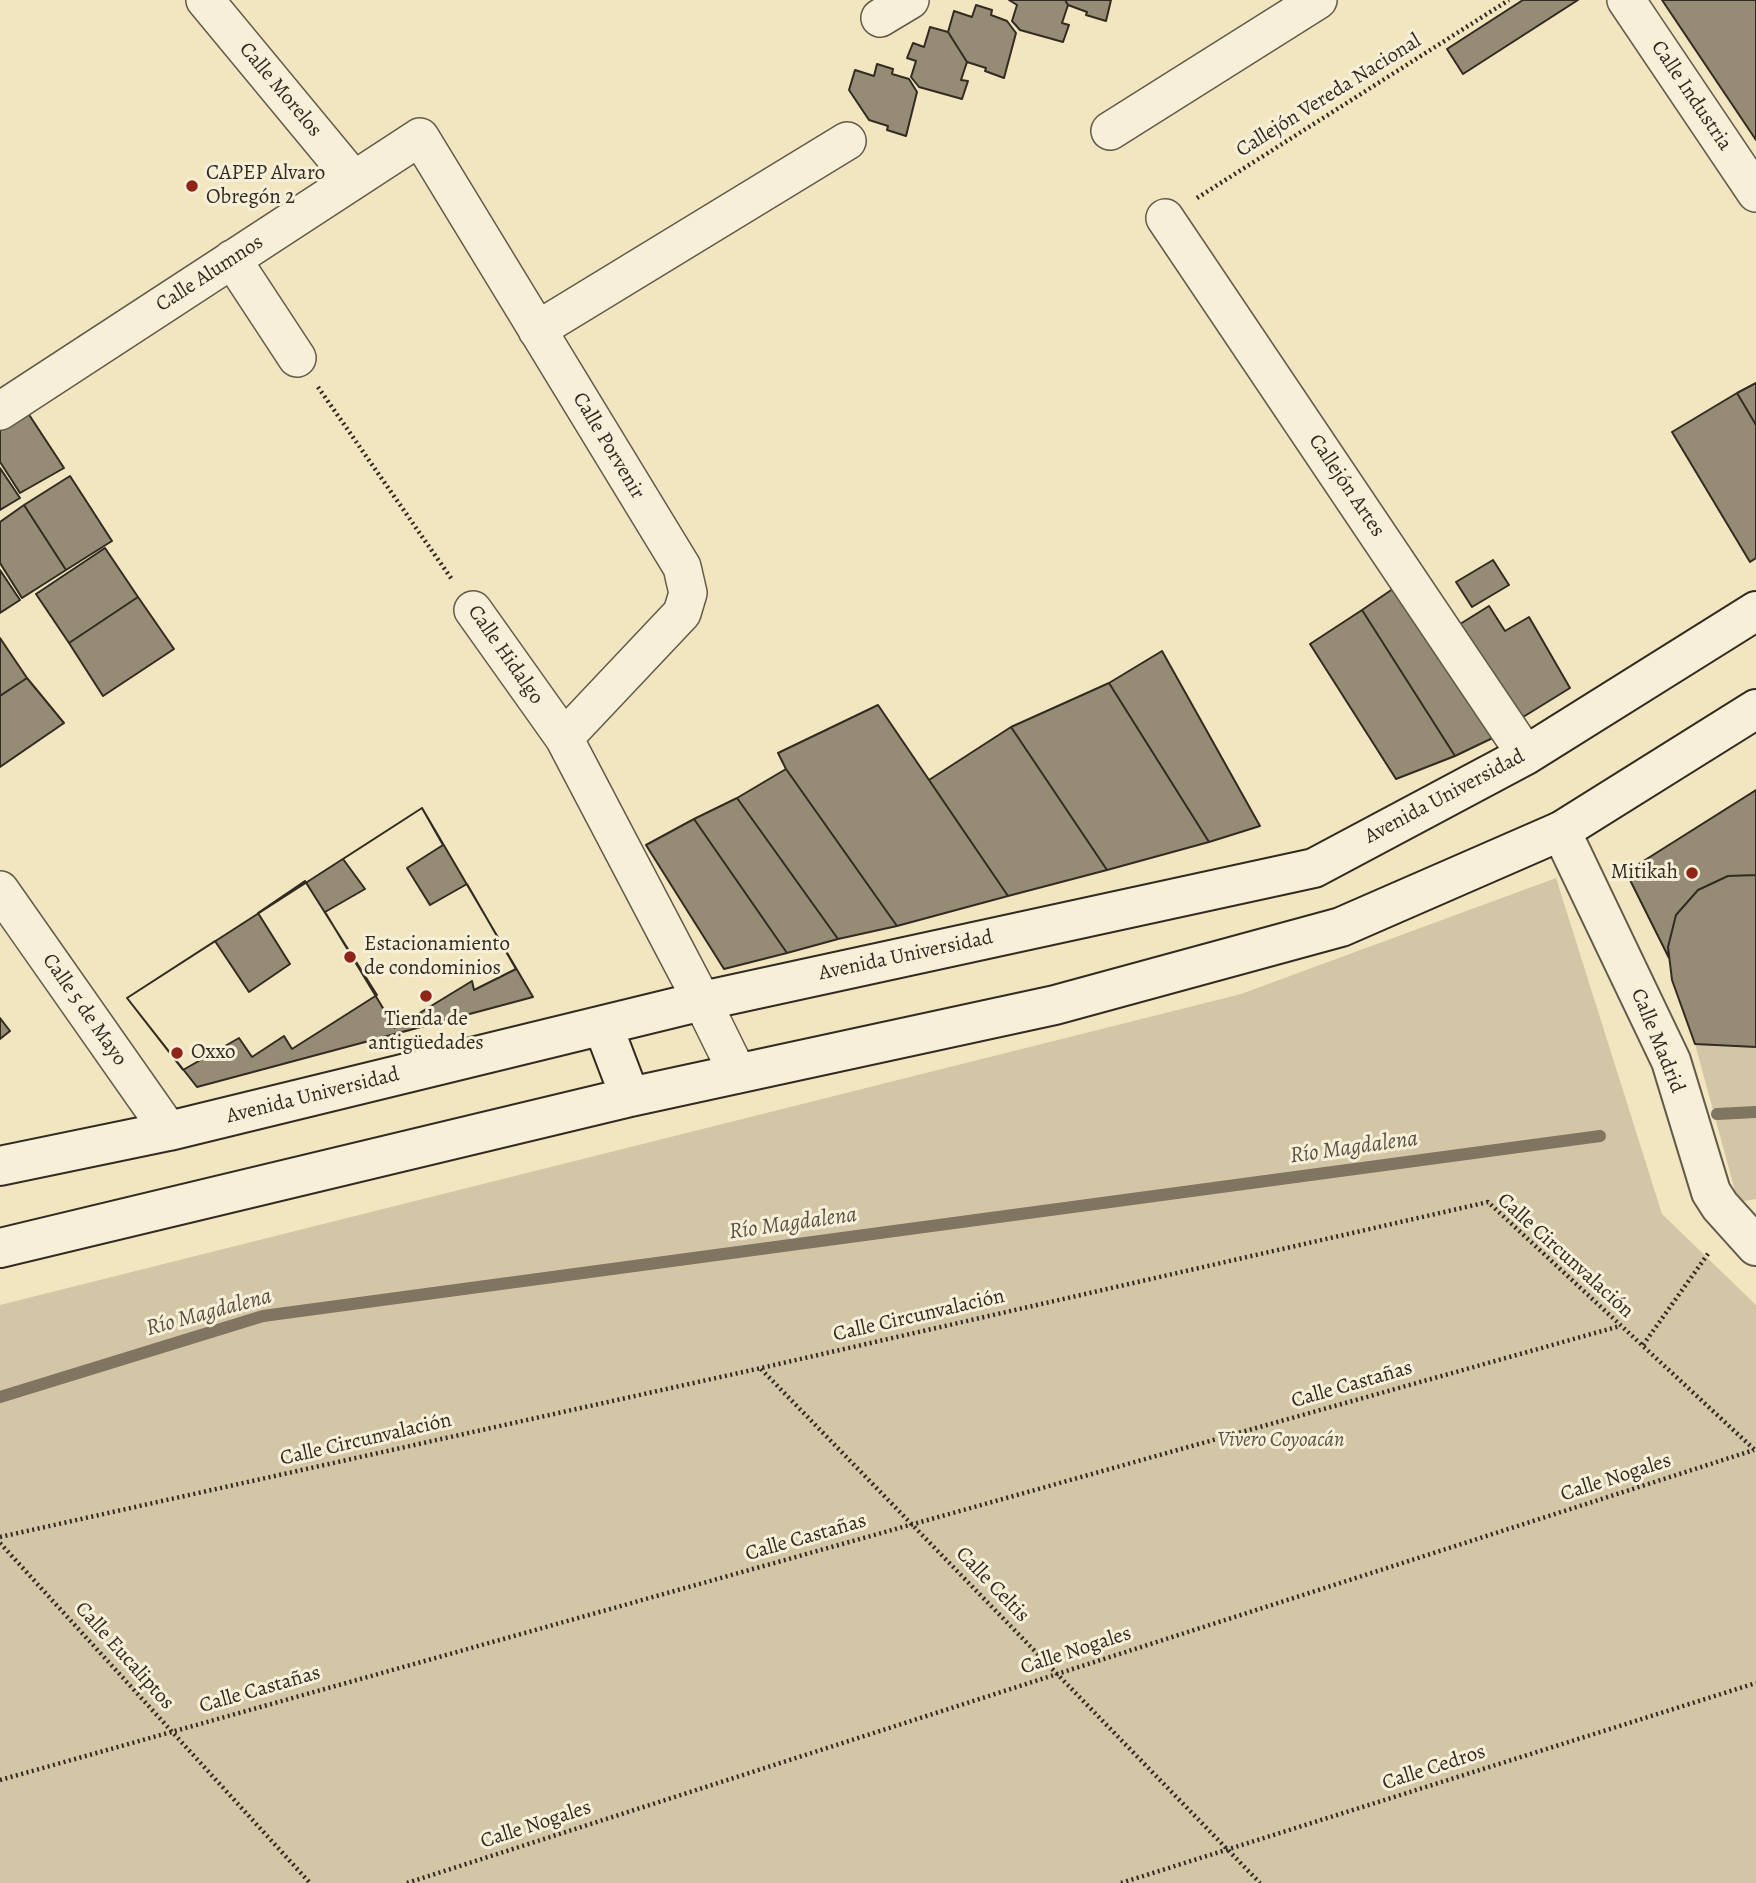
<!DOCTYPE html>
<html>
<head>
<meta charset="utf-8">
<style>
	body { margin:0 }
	canvas { display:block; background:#f2e6c1 }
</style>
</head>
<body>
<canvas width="1756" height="1883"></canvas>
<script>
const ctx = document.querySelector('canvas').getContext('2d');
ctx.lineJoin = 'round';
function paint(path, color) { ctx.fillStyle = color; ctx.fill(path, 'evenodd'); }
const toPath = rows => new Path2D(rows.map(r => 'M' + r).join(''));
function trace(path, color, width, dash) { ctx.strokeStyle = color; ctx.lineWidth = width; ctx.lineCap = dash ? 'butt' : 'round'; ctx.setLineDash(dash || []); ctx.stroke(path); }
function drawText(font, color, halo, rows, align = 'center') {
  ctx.font = font + ' Alegreya,serif'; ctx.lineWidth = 6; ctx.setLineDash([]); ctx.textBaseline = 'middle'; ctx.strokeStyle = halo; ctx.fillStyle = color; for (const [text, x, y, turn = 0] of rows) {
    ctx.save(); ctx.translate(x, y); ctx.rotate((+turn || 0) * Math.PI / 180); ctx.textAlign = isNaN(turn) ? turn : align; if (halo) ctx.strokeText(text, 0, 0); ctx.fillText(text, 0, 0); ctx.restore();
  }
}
paint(toPath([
	[1556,878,1662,1214,1756,1305,1756,1883,0,1883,0,1305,1241,994],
	[1695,1044,1756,1047,1756,1199,1738,1202]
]), '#d2c6a6');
trace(toPath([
	[1717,1114,1756,1112],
	[0,1397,263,1316,1600,1136]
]), '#7f7561', 12);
const building = toPath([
	[1009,0,1065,0,1068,5,1062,23,1069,25,1063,42,1020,30,1012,21,1017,5,1009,0],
	[1065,0,1111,0,1106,21,1086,15,1087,12,1068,5,1065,0],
	[1523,0,1578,0,1463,74,1447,49,1523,0],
	[1662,0,1756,0,1756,140,1662,0],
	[976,5,992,10,991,15,1007,21,1016,33,1004,78,985,71,986,68,967,62,948,32,954,11,972,17,976,5],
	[930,27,948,32,967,62,961,80,968,81,962,99,919,87,911,77,916,61,907,58,913,43,924,47,930,27],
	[877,64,893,69,892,74,909,79,917,92,906,136,887,130,888,126,869,120,849,90,855,70,874,76,877,64],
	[1756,383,1756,425,1737,393,1756,383],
	[1737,393,1756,425,1756,558,1750,562,1672,432,1737,393],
	[22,404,64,468,20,493,0,462,0,420,22,404],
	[0,468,20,498,0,510,0,468],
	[70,476,112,541,66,570,24,505,70,476],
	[24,505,66,570,22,598,0,563,0,522,24,505],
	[105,548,138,597,69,643,36,594,105,548],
	[1493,560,1509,585,1472,607,1456,582,1493,560],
	[0,570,20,600,0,613,0,570],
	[1400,584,1501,734,1455,756,1362,610,1400,584],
	[138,597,174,649,103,696,69,643,138,597],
	[1489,606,1505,631,1529,617,1570,688,1515,722,1452,629,1489,606],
	[1362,610,1455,756,1396,779,1310,644,1362,610],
	[0,638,27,678,0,696,0,638],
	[1162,651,1260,826,1209,842,1109,683,1162,651],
	[27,678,64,723,0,767,0,696,27,678],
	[1109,683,1209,842,1107,870,1011,727,1109,683],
	[878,705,1008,896,897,926,786,769,778,753,878,705],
	[1011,727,1107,870,1008,896,929,780,1011,727],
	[786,769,897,926,838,939,737,798,786,769],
	[1756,790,1756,875,1728,876,1698,890,1676,915,1668,947,1669,958,1626,872,1756,790],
	[737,798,838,939,787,953,694,819,737,798],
	[422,808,533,997,197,1087,127,998,422,808],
	[422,808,443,845,407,868,430,905,467,884,516,969,474,990,472,981,395,1028,325,912,365,889,343,859,422,808],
	[694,819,787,953,724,969,646,845,694,819],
	[1756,875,1756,1047,1695,1044,1672,980,1668,947,1676,915,1698,890,1728,876,1756,875],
	[305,881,377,995,292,1049,284,1036,252,1057,239,1038,183,1070,127,998,215,941,249,992,290,964,258,913,305,881],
	[0,1018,10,1031,0,1039,0,1018]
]);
paint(building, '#968c75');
trace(building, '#332b22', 2);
const minor = toPath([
	[205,0,354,180],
	[1626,0,1756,193],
	[880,18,910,0],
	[1110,131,1318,0],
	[1165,218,1526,755],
	[232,259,297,358],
	[537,330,847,141],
	[0,411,420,137,682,567,688,593,682,613,564,738],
	[473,610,564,738,702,1001,738,1074],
	[0,890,169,1131]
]);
const tertiary = toPath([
	[1561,831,1671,1061,1711,1192,1720,1206,1756,1246]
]);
const secondary = toPath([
	[603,1026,630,1097],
	[0,1166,169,1131,702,1001,1314,868,1526,755,1756,611],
	[0,1248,630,1097,1055,1005,1341,927,1561,831,1756,709]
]);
trace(minor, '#635a4a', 40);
trace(tertiary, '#635a4a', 42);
trace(secondary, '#332b22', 42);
trace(toPath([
	[1197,198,1509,0],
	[318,387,453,581],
	[1643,1345,1710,1251],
	[761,1369,1260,1883],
	[0,1537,761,1368,1488,1202,1756,1451],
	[0,1543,310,1883],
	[0,1780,1620,1326],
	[407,1883,1754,1450],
	[1121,1883,1756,1683]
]), '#332b22', 4.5, [2, 3.5]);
trace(minor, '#f7efd7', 37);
trace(tertiary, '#f7efd7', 38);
trace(secondary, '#f7efd7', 38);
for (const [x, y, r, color] of [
	[192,186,7,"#8f2418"],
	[1692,873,7,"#8f2418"],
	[350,957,7,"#8f2418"],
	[426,996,7,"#8f2418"],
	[177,1053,7,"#8f2418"]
]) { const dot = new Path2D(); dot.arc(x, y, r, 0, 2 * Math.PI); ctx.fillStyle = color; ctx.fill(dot); trace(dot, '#f7efd7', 2.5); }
drawText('21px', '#332b22', '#f7efd7', [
	["Calle Morelos",280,90,50],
	["Callejón Vereda Nacional",1329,96,-32],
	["Calle Industria",1691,96,56],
	["Calle Alumnos",210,274,-33],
	["Calle Porvenir",608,446,59],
	["Callejón Artes",1346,486,56],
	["Calle Hidalgo",505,655,55],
	["Avenida Universidad",1445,797,-28],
	["Avenida Universidad",906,956,-12],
	["Calle 5 de Mayo",84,1010,55],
	["Calle Madrid",1657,1041,68],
	["Avenida Universidad",313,1096,-14],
	["Calle Circunvalación",1565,1256,42],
	["Calle Circunvalación",919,1316,-13],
	["Calle Castañas",1352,1385,-16],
	["Calle Circunvalación",366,1440,-13],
	["Calle Nogales",1616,1478,-18],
	["Calle Castañas",806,1538,-16],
	["Calle Celtis",992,1585,46],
	["Calle Nogales",1076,1651,-18],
	["Calle Eucaliptos",124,1656,48],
	["Calle Castañas",260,1690,-16],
	["Calle Cedros",1434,1768,-18],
	["Calle Nogales",536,1825,-18]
]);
drawText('21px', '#332b22', '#f7efd7', [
	["CAPEP Alvaro",206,174],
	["Obregón 2",206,198],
	["Mitikah",1678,873,"right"],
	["Estacionamiento",364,945],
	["de condominios",364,969],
	["Tienda de",426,1020,"center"],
	["antigüedades",426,1044,"center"],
	["Oxxo",191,1053]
], 'left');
drawText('italic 21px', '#5b5243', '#f7efd7', [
	["Vivero Coyoacán",1281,1441]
]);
drawText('italic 23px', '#595042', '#f7efd7', [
	["Río Magdalena",1354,1148,-8],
	["Río Magdalena",793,1224,-8],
	["Río Magdalena",209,1313,-15]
]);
</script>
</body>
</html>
